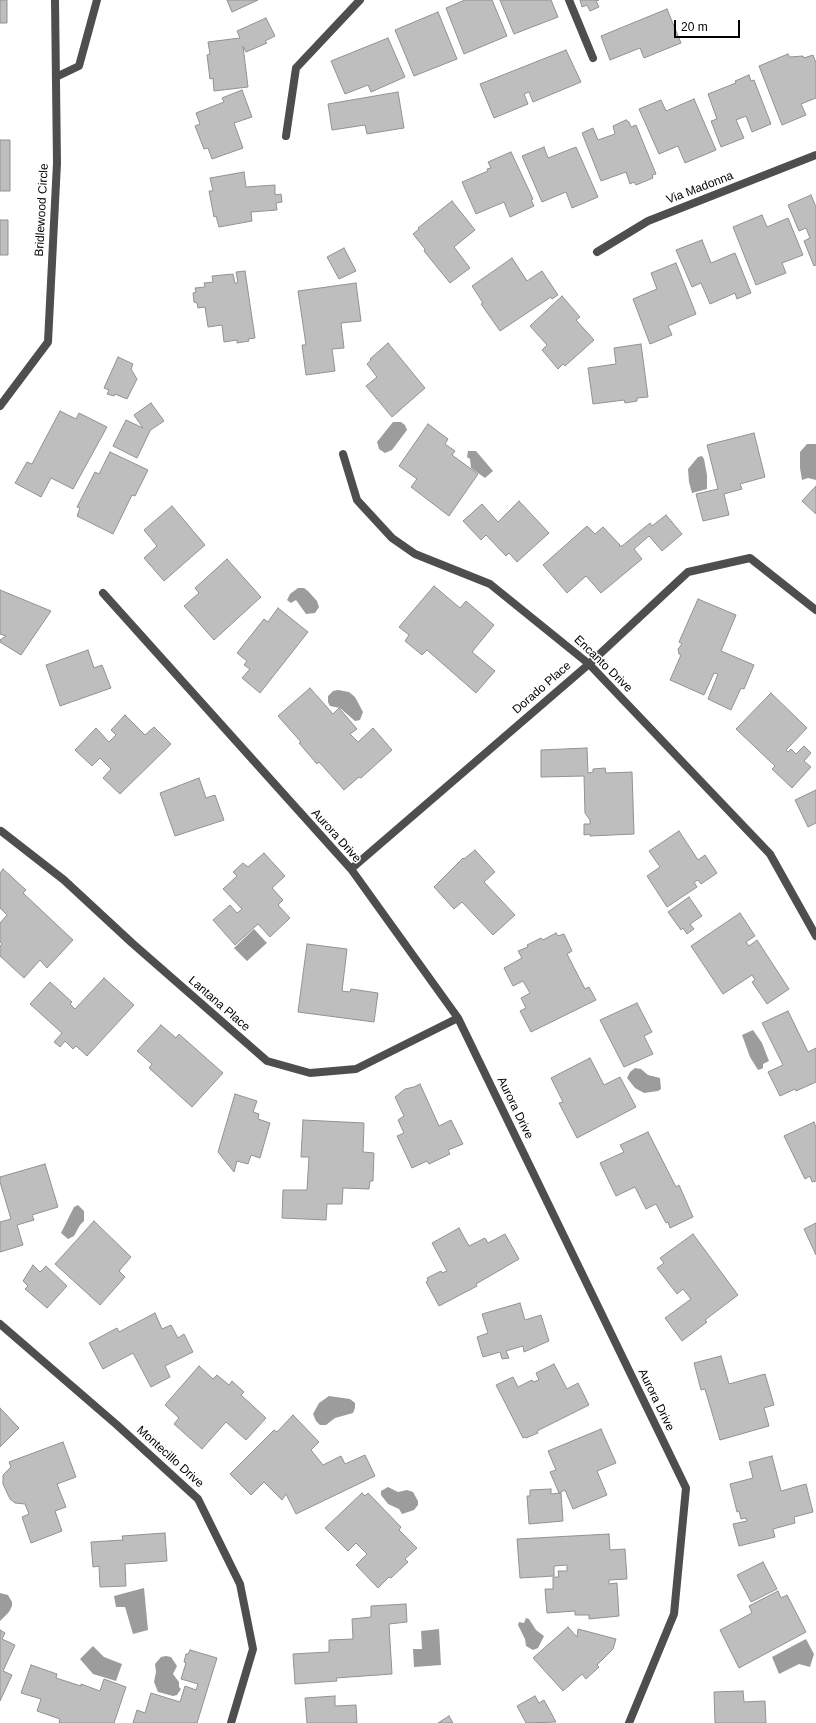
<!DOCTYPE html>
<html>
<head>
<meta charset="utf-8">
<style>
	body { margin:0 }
	#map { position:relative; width:816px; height:1723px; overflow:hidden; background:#fff; font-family:Arial,sans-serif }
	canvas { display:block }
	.scale { position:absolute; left:674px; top:20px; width:66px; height:18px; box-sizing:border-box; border:2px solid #000; border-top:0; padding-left:5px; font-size:12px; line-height:14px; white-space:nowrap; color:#000; -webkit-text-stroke:3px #fff; paint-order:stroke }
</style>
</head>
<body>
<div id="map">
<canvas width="816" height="1723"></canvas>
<div class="scale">20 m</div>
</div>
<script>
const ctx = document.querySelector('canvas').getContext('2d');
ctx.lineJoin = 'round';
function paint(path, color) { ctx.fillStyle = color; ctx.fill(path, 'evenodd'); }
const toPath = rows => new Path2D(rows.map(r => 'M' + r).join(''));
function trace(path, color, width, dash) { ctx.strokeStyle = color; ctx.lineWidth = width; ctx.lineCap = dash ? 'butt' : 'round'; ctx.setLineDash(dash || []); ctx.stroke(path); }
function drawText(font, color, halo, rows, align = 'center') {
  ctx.font = font + ' Arial,sans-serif'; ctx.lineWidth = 3; ctx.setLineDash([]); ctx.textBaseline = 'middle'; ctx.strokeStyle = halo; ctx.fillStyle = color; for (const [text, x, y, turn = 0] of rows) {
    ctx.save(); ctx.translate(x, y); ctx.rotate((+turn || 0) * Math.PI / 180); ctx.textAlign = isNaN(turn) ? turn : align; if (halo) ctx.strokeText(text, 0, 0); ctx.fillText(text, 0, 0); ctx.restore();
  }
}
paint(toPath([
	[393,422,401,422,405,425,407,430,392,450,385,453,379,449,377,442],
	[807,444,816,444,816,480,808,478,802,480,800,468,800,452],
	[468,451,476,451,493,471,485,478,471,468,470,459,467,457],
	[702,456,704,459,707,475,707,489,692,493,689,482,688,469,698,457],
	[298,588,304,588,308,591,317,601,319,607,315,613,306,614,296,600,291,603,287,600,290,594],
	[338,690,349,692,355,697,363,712,360,720,355,721,340,708,330,706,328,702,328,696,333,691],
	[254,929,267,943,247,961,234,948],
	[753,1030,762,1043,769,1061,763,1064,763,1068,761,1069,758,1070,750,1057,742,1035],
	[635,1068,641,1069,648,1075,660,1078,661,1089,658,1091,644,1093,635,1088,627,1078,630,1072],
	[78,1205,84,1211,84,1221,80,1225,74,1236,68,1239,61,1233,74,1207],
	[329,1396,350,1399,355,1403,355,1408,353,1413,335,1418,326,1425,320,1425,316,1421,313,1414,319,1403],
	[388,1487,398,1492,407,1490,413,1492,418,1501,418,1505,414,1510,402,1514,399,1509,388,1504,381,1495,381,1491],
	[144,1588,148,1630,133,1634,125,1607,116,1607,114,1596],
	[0,1593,8,1595,12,1602,12,1606,9,1612,0,1621],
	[526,1618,529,1619,536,1630,544,1636,538,1648,533,1650,526,1646,525,1639,518,1625,519,1622,524,1623],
	[439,1629,441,1665,414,1667,413,1649,422,1649,421,1631],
	[806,1639,814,1654,810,1667,799,1664,779,1674,772,1657],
	[93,1646,104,1657,122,1664,116,1681,93,1674,80,1659],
	[166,1656,171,1657,177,1666,173,1674,179,1682,179,1687,181,1689,177,1695,173,1696,158,1692,154,1682,156,1672,155,1664,161,1657]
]), '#9c9c9c');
const building = toPath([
	[0,0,7,0,7,23,0,23,0,0],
	[227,0,258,0,232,12,227,0],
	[465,0,492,0,507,36,464,54,446,8,465,0],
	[500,0,551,0,558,17,514,34,500,0],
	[580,0,599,0,596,1,599,7,590,11,587,5,582,7,580,0],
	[667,9,681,43,644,58,640,48,610,60,601,36,667,9],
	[438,12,457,59,414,76,395,30,438,12],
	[266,18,275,36,265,41,267,43,246,52,243,46,248,87,214,91,213,78,210,79,207,55,210,54,208,42,240,38,237,31,266,18],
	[388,38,405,77,371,92,368,85,345,94,331,61,388,38],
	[566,50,581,82,533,102,529,92,524,94,528,104,494,118,480,84,566,50],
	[788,54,790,57,803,56,804,58,813,55,816,63,816,98,801,104,806,115,782,125,759,66,788,54],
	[749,75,751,81,754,80,771,124,752,132,746,116,736,120,744,138,721,147,711,121,717,119,708,94,736,83,735,81,749,75],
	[242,90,252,117,234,123,243,148,212,159,208,148,204,149,195,126,200,124,196,113,224,102,222,98,242,90],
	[398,92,404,128,367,134,365,125,332,130,328,104,398,92],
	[694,99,716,150,685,163,678,146,659,154,639,109,661,100,666,111,694,99],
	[626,120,629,122,631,127,636,125,656,174,652,175,653,178,636,185,634,182,630,184,626,172,601,181,582,133,593,128,598,140,615,134,613,126,626,120],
	[0,140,10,140,10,191,0,191,0,140],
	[544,147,548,158,576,147,598,197,572,208,566,192,542,202,522,156,544,147],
	[511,152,533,199,531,200,534,206,510,217,504,202,476,214,462,182,488,171,487,169,491,168,488,162,511,152],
	[244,172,246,187,275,185,275,195,281,194,282,202,276,203,277,210,251,212,252,221,219,227,216,216,214,217,209,191,213,191,210,178,244,172],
	[811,195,816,207,816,265,814,266,804,241,810,238,806,228,799,231,788,205,811,195],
	[452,201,475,230,454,247,470,268,450,283,424,251,425,249,413,234,419,229,418,228,452,201],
	[762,215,767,227,788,218,803,255,782,263,786,273,756,285,733,227,762,215],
	[0,220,8,220,8,255,0,255,0,220],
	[702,240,711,263,735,253,751,293,737,299,735,293,710,304,701,283,692,287,676,250,702,240],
	[344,248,356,271,339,279,327,257,344,248],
	[512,258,527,281,542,271,558,295,552,299,551,297,500,331,481,304,483,303,472,286,512,258],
	[676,263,696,314,668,326,672,335,650,344,633,299,657,289,651,273,676,263],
	[245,271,255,338,248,339,249,341,237,343,237,340,224,342,222,325,208,327,205,307,198,308,197,303,194,302,193,293,196,292,195,288,205,287,204,283,213,282,212,276,233,274,235,283,238,283,236,272,245,271],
	[356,283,361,321,341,323,344,348,332,349,335,371,306,375,302,345,306,345,298,291,356,283],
	[562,296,580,317,576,320,594,340,565,366,563,364,558,369,542,350,547,345,530,326,562,296],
	[388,343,425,388,392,417,366,386,377,377,367,364,371,360,370,359,388,343],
	[641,344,648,397,637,398,637,401,625,403,624,400,593,404,588,368,616,364,614,348,641,344],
	[118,357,133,364,131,369,137,379,127,399,115,394,114,396,107,394,109,390,104,388,118,357],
	[151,403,164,421,149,431,150,431,137,458,113,446,126,420,143,428,134,415,151,403],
	[60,411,76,419,79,413,107,427,73,489,51,478,41,497,15,483,27,462,32,464,60,411],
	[428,424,448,439,445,444,455,451,452,455,478,474,449,516,411,487,417,479,399,466,428,424],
	[754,433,765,477,740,484,742,489,724,494,729,515,703,521,696,494,718,489,707,445,754,433],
	[110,452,148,470,135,496,132,495,113,534,77,516,80,508,77,507,95,472,99,474,110,452],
	[816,486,816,514,802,501,816,486],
	[519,501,549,533,517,562,509,553,506,556,486,535,481,540,463,521,482,504,498,522,519,501],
	[172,506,205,545,164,581,144,558,157,546,144,530,172,506],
	[666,515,682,534,662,551,649,536,634,549,642,559,601,593,586,576,567,593,543,565,587,526,595,534,603,527,620,545,619,546,622,546,650,523,652,526,666,515],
	[227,559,261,597,214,640,184,606,199,593,195,588,227,559],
	[434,586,460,608,466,601,494,625,472,652,495,671,476,693,427,650,422,655,405,641,409,635,399,627,434,586],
	[0,590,51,611,21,655,0,642,0,640,6,636,0,634,0,590],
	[698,599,736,615,721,651,754,665,744,689,741,688,731,710,708,699,718,674,714,673,704,695,670,680,681,655,679,654,678,649,682,644,679,642,698,599],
	[278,608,308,632,260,693,242,678,250,669,244,665,247,661,237,653,264,619,268,622,278,608],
	[88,650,94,668,102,665,111,688,60,706,46,665,88,650],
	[310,688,333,714,339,708,357,729,350,734,358,742,373,728,392,750,361,778,359,777,344,790,319,762,317,764,299,743,301,742,278,716,310,688],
	[771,693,807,728,786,750,788,752,791,749,796,754,804,746,811,753,804,761,811,767,792,788,772,769,775,766,736,729,771,693],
	[125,715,145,735,154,727,171,744,120,794,103,778,111,769,100,758,92,766,75,750,96,728,109,742,116,735,111,730,125,715],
	[587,748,588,773,593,772,593,769,605,768,606,773,632,772,634,834,590,836,590,834,584,835,584,824,590,824,590,820,585,813,584,776,541,777,541,750,587,748],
	[199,778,206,798,215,795,224,820,175,836,160,793,199,778],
	[816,790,816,823,808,827,795,800,816,790],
	[679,831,698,860,705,855,717,873,701,884,698,880,694,882,697,887,667,907,647,876,660,867,649,851,679,831],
	[475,850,495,872,484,882,515,915,493,935,462,902,454,909,434,887,463,858,464,859,475,850],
	[264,853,285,876,272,888,283,900,278,905,290,918,270,937,258,924,235,945,213,920,230,905,237,913,242,909,223,889,237,876,233,872,243,863,248,867,264,853],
	[3,869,26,890,23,893,73,940,47,968,40,960,24,978,0,956,0,946,2,944,0,942,0,923,7,915,0,908,0,873,3,869],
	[689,897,702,916,690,924,694,929,687,934,683,928,681,930,668,912,689,897],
	[740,913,755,936,746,942,749,946,757,940,789,989,767,1004,752,982,755,980,752,975,723,994,691,946,740,913],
	[556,933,558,936,564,934,572,951,567,954,585,989,589,987,596,1000,531,1032,520,1011,526,1008,521,998,530,993,523,981,513,986,504,968,522,958,518,951,528,947,527,945,541,938,543,940,556,933],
	[307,944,347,949,342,991,350,992,351,989,378,993,374,1022,298,1012,307,944],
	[104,978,134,1005,87,1056,76,1046,73,1049,65,1041,60,1047,54,1042,62,1033,30,1004,50,982,72,1002,70,1004,75,1009,104,978],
	[637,1003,652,1032,644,1036,653,1054,624,1067,600,1020,637,1003],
	[788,1011,808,1052,816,1048,816,1082,796,1091,795,1089,780,1096,768,1072,783,1065,762,1023,788,1011],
	[161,1025,176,1038,179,1034,223,1073,192,1107,149,1068,152,1064,137,1051,161,1025],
	[590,1058,604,1085,620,1077,636,1107,577,1138,559,1103,563,1102,551,1078,590,1058],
	[420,1084,439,1126,451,1120,463,1144,448,1150,450,1154,429,1164,427,1161,412,1168,397,1136,404,1133,398,1120,404,1116,395,1097,405,1089,414,1087,420,1084],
	[235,1094,257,1101,253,1112,259,1114,258,1119,270,1123,260,1158,251,1155,248,1164,237,1161,234,1172,218,1152,235,1094],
	[303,1120,364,1123,363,1152,374,1153,373,1181,370,1181,369,1189,343,1188,342,1204,327,1204,326,1220,282,1218,283,1190,307,1190,309,1157,301,1157,303,1120],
	[814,1122,816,1127,816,1181,812,1182,810,1176,805,1179,784,1136,814,1122],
	[648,1132,676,1187,679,1185,693,1217,670,1228,668,1222,666,1223,656,1204,646,1209,635,1187,616,1196,600,1163,624,1152,620,1145,648,1132],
	[45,1164,58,1207,32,1215,34,1220,17,1225,23,1245,0,1252,0,1222,11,1219,0,1182,0,1177,45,1164],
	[94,1221,131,1257,119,1271,125,1277,100,1305,55,1264,94,1221],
	[816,1223,816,1255,804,1229,816,1223],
	[459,1228,469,1246,485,1238,488,1243,505,1234,519,1259,476,1284,477,1286,439,1306,426,1282,428,1280,427,1278,441,1271,442,1273,447,1271,432,1243,459,1228],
	[693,1234,738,1295,705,1320,707,1322,682,1341,665,1318,691,1299,683,1289,677,1294,657,1268,664,1263,660,1258,693,1234],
	[33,1265,40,1272,46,1266,67,1286,47,1308,25,1289,28,1286,23,1281,33,1265],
	[520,1303,525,1320,541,1315,549,1341,524,1352,523,1346,506,1351,509,1358,502,1359,500,1352,483,1357,477,1337,488,1333,482,1314,520,1303],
	[155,1313,162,1329,171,1325,178,1338,184,1334,193,1352,165,1366,170,1377,151,1387,133,1353,103,1369,89,1343,117,1328,119,1332,155,1313],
	[721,1356,729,1384,765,1374,774,1405,764,1408,769,1426,720,1440,705,1389,701,1390,694,1363,721,1356],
	[554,1364,567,1389,578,1383,589,1405,537,1431,538,1433,526,1438,525,1437,523,1438,496,1385,513,1377,518,1387,532,1380,533,1382,539,1380,536,1373,554,1364],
	[199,1366,213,1379,217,1375,229,1385,232,1381,244,1392,241,1395,266,1418,246,1440,226,1422,202,1449,174,1424,179,1418,165,1405,199,1366],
	[0,1408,19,1428,0,1447,0,1408],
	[293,1415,319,1442,311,1450,323,1465,341,1456,345,1464,365,1455,375,1476,296,1514,286,1494,282,1500,264,1482,251,1495,230,1474,274,1430,277,1432,293,1415],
	[601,1429,616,1463,597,1471,607,1495,573,1509,565,1490,559,1493,550,1472,556,1470,548,1451,601,1429],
	[63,1442,76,1477,57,1484,66,1507,55,1511,62,1531,31,1543,22,1517,29,1514,25,1504,15,1503,10,1499,3,1484,3,1475,11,1467,9,1462,63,1442],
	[772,1456,781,1491,806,1484,813,1512,794,1517,795,1523,773,1529,775,1537,739,1546,733,1524,747,1521,746,1518,741,1519,739,1511,737,1512,730,1484,753,1478,749,1462,772,1456],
	[551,1489,551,1494,561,1493,563,1521,529,1524,527,1496,530,1496,530,1490,551,1489],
	[362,1493,365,1496,368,1493,401,1527,399,1530,417,1548,405,1559,408,1562,391,1578,389,1577,378,1588,356,1565,367,1554,356,1543,348,1551,325,1528,362,1493],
	[165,1533,167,1561,125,1564,126,1586,100,1587,99,1566,93,1567,91,1542,123,1540,122,1536,165,1533],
	[609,1534,610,1550,625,1549,627,1579,609,1580,609,1584,617,1583,619,1616,589,1619,589,1615,575,1615,575,1611,547,1613,545,1589,553,1589,553,1577,559,1577,558,1571,567,1571,567,1565,554,1566,554,1576,520,1578,517,1539,609,1534],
	[763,1562,777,1589,751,1602,737,1575,763,1562],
	[778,1591,781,1598,787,1595,806,1632,739,1668,720,1630,752,1613,749,1606,778,1591],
	[406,1604,407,1622,389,1624,392,1674,336,1678,337,1681,295,1684,293,1654,329,1652,329,1640,353,1639,352,1619,371,1617,371,1606,406,1604],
	[568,1627,577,1637,578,1629,616,1639,613,1649,597,1665,599,1667,586,1679,582,1674,563,1691,533,1658,568,1627],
	[0,1630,5,1633,2,1639,15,1645,3,1671,12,1675,0,1701,0,1630],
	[190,1650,217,1658,197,1723,133,1723,137,1710,145,1713,151,1693,180,1702,185,1686,196,1690,198,1684,181,1679,186,1663,184,1662,186,1654,188,1654,190,1650],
	[31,1665,57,1674,56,1678,81,1686,81,1684,100,1691,104,1679,126,1687,114,1723,59,1723,60,1719,37,1711,41,1699,21,1693,31,1665],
	[743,1691,744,1702,765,1701,766,1723,715,1723,714,1692,743,1691],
	[335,1696,335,1706,356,1705,357,1723,307,1723,305,1698,335,1696],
	[535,1696,539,1703,544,1700,556,1722,526,1723,517,1706,535,1696],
	[449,1716,453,1723,438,1723,449,1716]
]);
paint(building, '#bebebe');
trace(building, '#929292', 1);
trace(toPath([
	[569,0,593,58],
	[56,77,79,66,97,0]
]), '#4e4e4e', 8);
trace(toPath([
	[286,136,296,68,360,0],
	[597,252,648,221,816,155],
	[0,406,48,342,57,163,55,0],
	[343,454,357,500,392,538,415,554,490,584,589,664,770,854,816,936],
	[103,593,351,869,458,1018,686,1488,674,1614,629,1723],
	[1,831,64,880,132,943,267,1061,310,1073,356,1069,458,1018],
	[351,869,589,664,688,572,750,558,816,610],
	[0,1324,117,1425,198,1499,240,1584,253,1649,231,1723]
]), '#4e4e4e', 8);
drawText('12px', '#000', '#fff', [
	["Via Madonna",700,188,-21],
	["Bridlewood Circle",42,210,-87],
	["Encanto Drive",603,664,44],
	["Dorado Place",542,688,-41],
	["Aurora Drive",336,836,48],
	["Lantana Place",219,1004,41],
	["Aurora Drive",515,1108,64],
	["Aurora Drive",656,1400,64],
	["Montecillo Drive",170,1457,42]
]);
</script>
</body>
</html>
